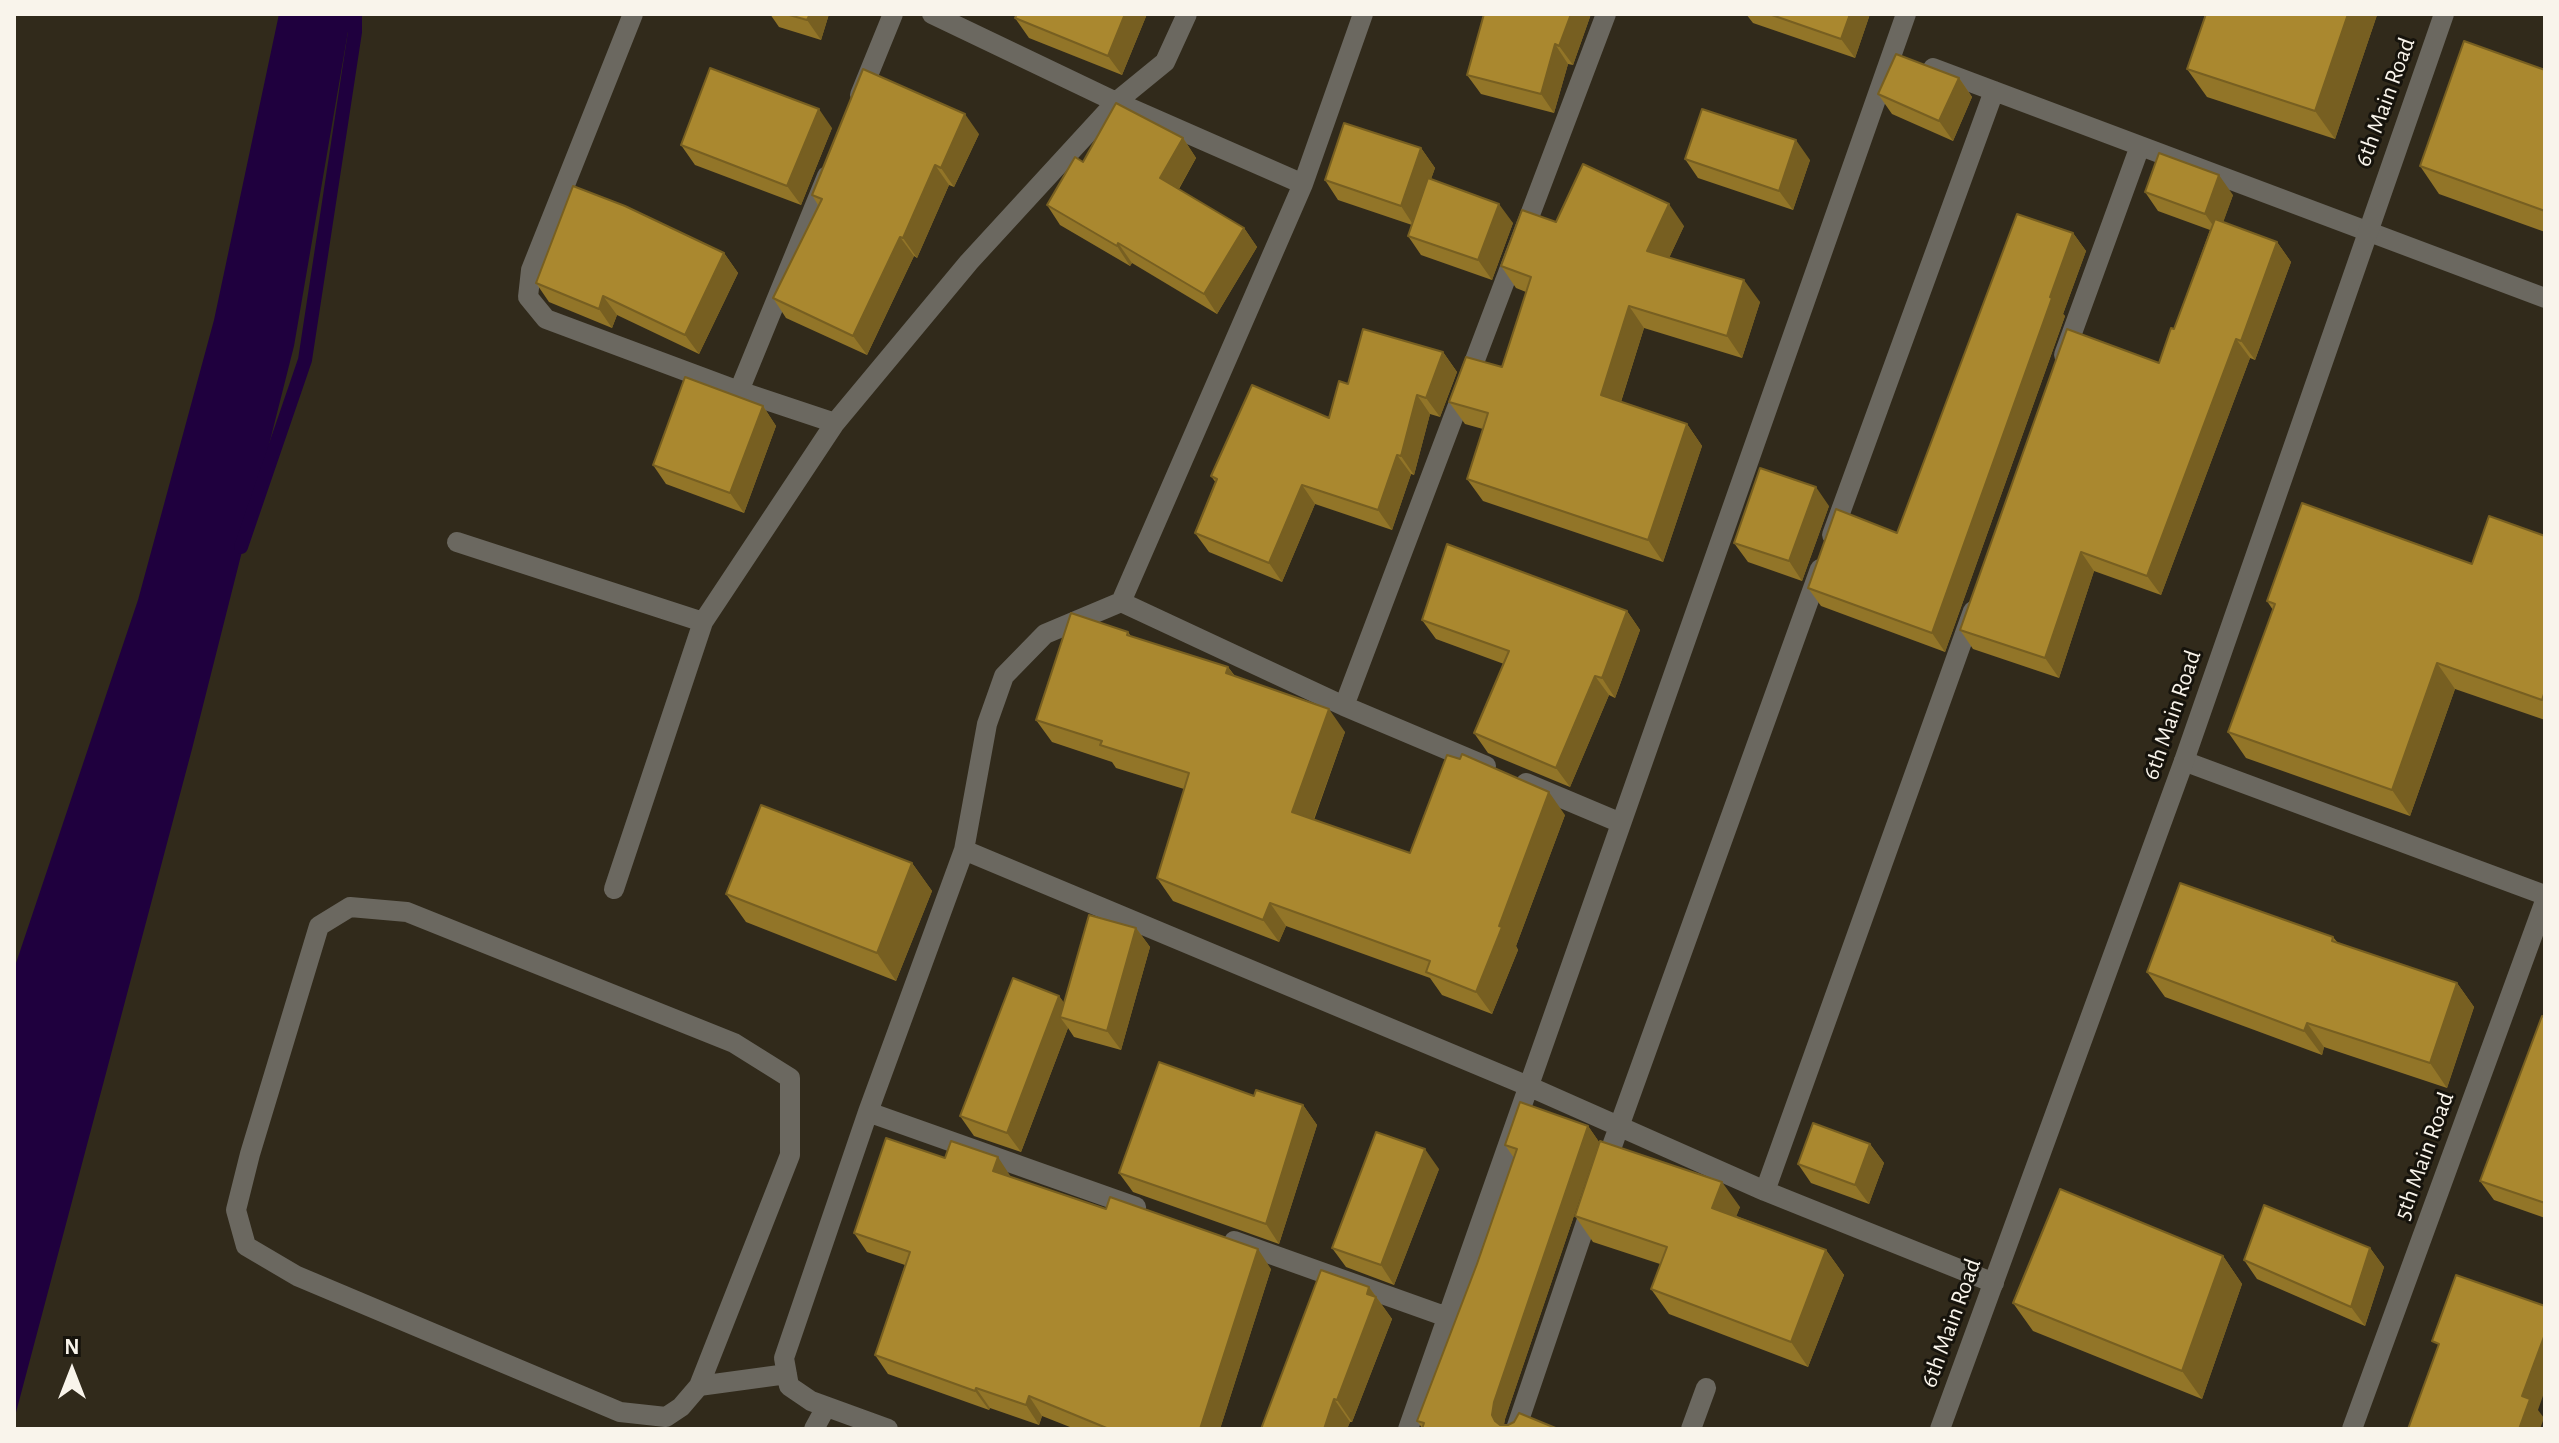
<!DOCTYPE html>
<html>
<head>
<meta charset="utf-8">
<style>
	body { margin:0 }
	#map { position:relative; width:2559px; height:1443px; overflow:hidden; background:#312a1b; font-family:"Alegreya Sans",sans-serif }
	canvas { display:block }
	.frame { position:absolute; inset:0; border:16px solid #f9f4eb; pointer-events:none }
	.north { position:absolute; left:32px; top:1331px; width:80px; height:80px; -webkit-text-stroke:6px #16130c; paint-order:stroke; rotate:0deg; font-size:22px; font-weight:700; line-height:32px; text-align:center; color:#f9f4eb }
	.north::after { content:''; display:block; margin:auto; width:28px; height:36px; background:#f9f4eb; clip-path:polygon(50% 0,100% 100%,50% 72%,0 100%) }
</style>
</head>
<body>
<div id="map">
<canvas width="2559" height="1443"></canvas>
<div class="frame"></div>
<div class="north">N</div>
</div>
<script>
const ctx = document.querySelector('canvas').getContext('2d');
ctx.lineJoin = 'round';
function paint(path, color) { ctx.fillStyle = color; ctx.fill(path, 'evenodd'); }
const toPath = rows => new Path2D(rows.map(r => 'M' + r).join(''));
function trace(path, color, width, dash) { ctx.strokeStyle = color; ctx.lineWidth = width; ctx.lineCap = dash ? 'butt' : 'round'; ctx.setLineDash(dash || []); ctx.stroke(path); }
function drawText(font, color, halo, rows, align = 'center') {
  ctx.font = font + ' "Alegreya Sans",sans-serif'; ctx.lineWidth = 6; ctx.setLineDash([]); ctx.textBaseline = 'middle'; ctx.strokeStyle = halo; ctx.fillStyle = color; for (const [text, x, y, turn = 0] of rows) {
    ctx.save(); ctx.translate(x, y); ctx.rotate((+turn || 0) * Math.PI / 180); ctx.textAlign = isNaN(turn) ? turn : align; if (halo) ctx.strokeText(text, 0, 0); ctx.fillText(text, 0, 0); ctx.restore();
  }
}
paint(toPath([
	[279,14,351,14,294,346,192,749,14,1420,14,969,138,600,214,320]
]), '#1f003e');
trace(toPath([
	[241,547,305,360,355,32,355,14]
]), '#1f003e', 14);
trace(toPath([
	[633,14,531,270,528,297,546,319,739,391,835,423],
	[932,14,1116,102,1303,184],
	[1363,14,1303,184,1121,602,1344,706,1486,766],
	[1933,68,2545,298],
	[860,95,893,14],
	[2064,355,2140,146],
	[739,391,827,176],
	[1832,535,1994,91],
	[457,542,703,622],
	[1344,706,1606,14],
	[2184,761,2545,895],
	[1526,783,1621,823],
	[964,850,1528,1086,1765,1191,1994,1283],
	[614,889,703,622,835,423,969,262,1116,102,1165,62,1187,14],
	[868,1112,1136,1207],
	[1603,1171,1820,569],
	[1765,1191,1973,611],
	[1234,1241,1447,1317],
	[699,1386,681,1407,666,1417,620,1412,297,1276,246,1246,236,1210,250,1154,319,926,350,907,407,912,734,1043,790,1078,790,1155,699,1386,787,1374],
	[814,1429,826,1407],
	[888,1429,811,1401,789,1386,784,1358,868,1112,964,850,987,724,1004,676,1045,634,1121,602],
	[1408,1429,1906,14],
	[1516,1429,1592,1205],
	[1691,1429,1706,1388],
	[2352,1429,2545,901]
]), '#6b6860', 20);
trace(toPath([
	[1940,1429,2184,761,2444,14]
]), '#6b6860', 20);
paint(toPath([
	[770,14,829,14,821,40,779,27],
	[1147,14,1122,75,1029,38,1015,18],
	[1591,14,1573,65,1568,64,1554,113,1481,94,1467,75],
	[1746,14,1870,14,1855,58,1753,23],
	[2206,14,2376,14,2377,15,2335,139,2207,97,2187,69],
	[2545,70,2545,232,2439,194,2420,166],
	[1959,78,1972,97,1953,141,1892,114,1878,94],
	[832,128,801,205,695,165,681,145],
	[979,134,954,187,949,185,917,258,914,256,867,355,786,318,773,298,818,205,812,195],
	[1183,138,1196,158,1179,189,1244,228,1257,247,1217,314,1132,263,1130,266,1060,225,1047,205,1083,162],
	[1421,148,1435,168,1431,179,1513,223,1492,280,1421,255,1408,236,1412,225,1338,200,1325,180],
	[1685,159,1810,160,1793,210,1698,178],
	[2145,192,2233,195,2223,222,2277,242,2291,262,2255,360,2250,358,2161,595,2094,571,2059,678,1973,649,1960,630,2159,363,2174,329,2210,230,2158,211],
	[1556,222,1684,226,1669,258,1760,302,1742,358,1644,328,1621,402,1687,424,1702,446,1663,562,1483,501,1467,479,1483,429,1465,424,1449,402,1502,367,1526,292,1516,288,1501,266],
	[2073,233,2086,251,2063,314,2065,316,1945,652,1821,606,1808,588,1897,533],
	[724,253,738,273,699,354,617,315,612,328,549,302,536,283],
	[1443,352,1457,372,1440,417,1430,414,1414,475,1411,474,1392,530,1315,504,1282,582,1209,552,1195,533,1216,483,1211,476,1329,418,1348,384],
	[763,406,776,426,744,513,666,484,653,465],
	[1829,506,1802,581,1748,562,1734,543],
	[2545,536,2545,720,2455,689,2410,816,2246,758,2228,732,2273,610,2267,601,2472,564],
	[1627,611,1640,630,1615,698,1609,695,1570,787,1488,753,1474,733,1504,664,1436,639,1422,620],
	[1128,632,1131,636,1228,667,1235,676,1345,732,1314,820,1410,853,1565,815,1516,946,1518,950,1492,1014,1442,995,1430,978,1286,926,1279,942,1173,901,1157,878,1184,789,1116,768,1112,762,1052,742,1036,720],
	[912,863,932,891,896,981,746,922,726,894],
	[1136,928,1150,947,1121,1050,1074,1037,1068,1028,1021,1152,974,1136,960,1116,1059,996,1064,1003],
	[2333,937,2338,943,2457,983,2474,1007,2447,1088,2324,1047,2322,1055,2165,997,2147,972],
	[2545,1017,2545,1218,2494,1200,2480,1181],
	[1254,1096,1303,1105,1317,1125,1279,1244,1133,1192,1119,1173],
	[1588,1126,1599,1142,1505,1419,1504,1425,1558,1429,1422,1428,1417,1421,1477,1264,1514,1158,1505,1145],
	[1870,1144,1884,1163,1869,1204,1811,1183,1798,1164],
	[945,1158,1011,1177,1271,1269,1220,1429,1075,1429,1042,1416,1039,1425,990,1408,989,1410,888,1374,875,1355,905,1265,867,1252,854,1233],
	[1439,1169,1394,1285,1346,1267,1332,1248],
	[1740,1207,1736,1216,1826,1250,1844,1275,1808,1367,1669,1314,1651,1289,1660,1264,1593,1242,1575,1216],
	[2370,1248,2384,1267,2365,1326,2257,1279,2244,1260],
	[2223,1256,2242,1284,2202,1399,2033,1331,2013,1303],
	[1369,1287,1392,1319,1352,1422,1350,1422,1347,1429,1261,1429]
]), '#927528');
paint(toPath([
	[810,14,829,14,821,40,807,20],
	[1125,14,1147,14,1122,75,1108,56],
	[1571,14,1591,14,1573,65,1559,46],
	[1850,14,1870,14,1855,58,1841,39],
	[2348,14,2376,14,2377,15,2335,139,2315,111],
	[1555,44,1568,64,1554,113,1541,94],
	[1959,78,1972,97,1953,141,1939,121],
	[819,109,832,128,801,205,787,186],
	[965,114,979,134,954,187,941,168],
	[1183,138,1196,158,1174,197,1160,178],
	[1796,140,1810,160,1793,210,1779,191],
	[1421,148,1435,168,1414,226,1401,206],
	[935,165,949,185,917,258,903,238],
	[2219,175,2233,195,2219,234,2205,214],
	[1499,204,1513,223,1492,280,1478,260],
	[1669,204,1684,226,1662,273,1647,251],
	[1244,228,1257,247,1217,314,1204,294],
	[2073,233,2086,251,2063,314,2065,316,1945,652,1932,633],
	[900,237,914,256,867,355,853,336],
	[2277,242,2291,262,2255,360,2241,341],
	[1118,243,1132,263,1130,266,1117,246],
	[724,253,738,273,699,354,685,335],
	[1744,280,1760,302,1742,358,1727,336],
	[603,296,617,315,612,328,599,309],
	[1629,306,1644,328,1616,417,1601,395],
	[2236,339,2250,358,2161,595,2147,576],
	[1443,352,1457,372,1440,417,1426,398],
	[1417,395,1430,414,1414,475,1401,456],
	[763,406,776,426,744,513,730,493],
	[1687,424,1702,446,1663,562,1648,540],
	[1397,455,1411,474,1392,530,1378,510],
	[1302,485,1315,504,1282,582,1269,563],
	[1816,487,1829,506,1802,581,1789,561],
	[2081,552,2094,571,2059,678,2045,658],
	[1627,611,1640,630,1615,698,1602,678],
	[2437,663,2455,689,2410,816,2392,790],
	[1228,667,1244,690,1226,673],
	[1595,676,1609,695,1570,787,1556,768],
	[1329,709,1345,732,1308,835,1292,812],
	[1549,792,1565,815,1516,946,1518,950,1492,1014,1476,992,1499,926],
	[912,863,932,891,896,981,877,953],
	[1270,903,1286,926,1279,942,1263,920],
	[1136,928,1150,947,1121,1050,1107,1031],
	[2457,983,2474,1007,2447,1088,2430,1063],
	[1059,996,1073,1015,1060,1017,1068,1028,1021,1152,1007,1133],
	[2307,1023,2324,1047,2322,1055,2304,1031],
	[1303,1105,1317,1125,1279,1244,1266,1224],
	[1588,1126,1599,1142,1505,1419,1503,1429,1495,1421,1492,1415,1494,1402],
	[1870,1144,1884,1163,1869,1204,1855,1185],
	[1425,1149,1439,1169,1394,1285,1381,1265],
	[998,1157,1011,1177,1006,1190,993,1171],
	[1722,1182,1740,1207,1730,1233,1712,1208],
	[2370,1248,2384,1267,2365,1326,2351,1307],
	[1258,1249,1271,1269,1220,1429,1200,1429],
	[1826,1250,1844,1275,1808,1367,1791,1342],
	[2223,1256,2242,1284,2202,1399,2182,1371],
	[1369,1287,1392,1319,1352,1422,1337,1400],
	[2545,1334,2545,1390,2538,1410,2544,1418,2540,1429,2519,1429,2522,1396],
	[976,1388,990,1408,989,1410,975,1391],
	[1029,1396,1042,1416,1039,1425,1026,1405],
	[1334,1399,1350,1422,1347,1429,1324,1429]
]), '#775f21');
const building = toPath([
	[786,14,810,14,807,20,786,14],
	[1017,14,1125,14,1108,56,1015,18,1017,14],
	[1484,14,1571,14,1559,46,1555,44,1541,94,1467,75,1484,14],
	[1769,14,1850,14,1841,39,1769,14],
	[2206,14,2348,14,2315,111,2187,69,2206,14],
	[2464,41,2545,70,2545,211,2420,166,2464,41],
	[1896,54,1959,78,1939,121,1878,94,1896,54],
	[710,68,819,109,787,186,681,145,710,68],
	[863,69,965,114,941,168,935,165,903,238,900,237,853,336,773,298,822,199,812,195,863,69],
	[1116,103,1183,138,1160,178,1244,228,1204,294,1118,243,1117,246,1047,205,1075,157,1083,162,1116,103],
	[1702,109,1796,140,1779,191,1685,159,1702,109],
	[1344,123,1421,148,1401,206,1325,180,1344,123],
	[2159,153,2219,175,2205,214,2145,192,2159,153],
	[1583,164,1669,204,1647,251,1744,280,1727,336,1629,306,1601,395,1687,424,1648,540,1467,479,1488,413,1449,402,1466,357,1502,367,1531,277,1501,266,1522,210,1556,222,1583,164],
	[1428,178,1499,204,1478,260,1408,236,1428,178],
	[573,186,625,206,724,253,685,335,603,296,599,309,536,283,573,186],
	[2017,214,2073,233,2050,297,2052,298,1932,633,1808,588,1836,509,1897,533,2017,214],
	[2215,219,2277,242,2241,341,2236,339,2147,576,2081,552,2045,658,1960,630,2067,329,2159,363,2171,328,2174,329,2215,219],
	[1363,329,1443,352,1426,398,1417,395,1401,456,1397,455,1378,510,1302,485,1269,563,1195,533,1217,479,1211,476,1252,385,1329,418,1339,381,1348,384,1363,329],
	[685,377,763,406,730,493,653,465,685,377],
	[1760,468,1816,487,1789,561,1734,543,1760,468],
	[2302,503,2472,564,2489,516,2545,536,2545,691,2542,700,2437,663,2392,790,2228,732,2275,604,2267,601,2302,503],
	[1447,544,1627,611,1602,678,1595,676,1556,768,1474,733,1509,651,1422,620,1447,544],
	[1071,613,1128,632,1127,635,1228,667,1226,673,1329,709,1292,812,1410,853,1447,755,1460,759,1462,754,1549,792,1499,926,1502,927,1476,992,1426,972,1430,961,1270,903,1263,920,1157,878,1189,773,1100,745,1102,741,1036,720,1071,613],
	[761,805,912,863,877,953,726,894,761,805],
	[2180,883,2333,937,2332,941,2457,983,2430,1063,2307,1023,2304,1031,2147,972,2180,883],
	[1089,915,1136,928,1107,1031,1060,1017,1089,915],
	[1013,978,1059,996,1007,1133,960,1116,1013,978],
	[2542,1016,2545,1017,2545,1203,2480,1181,2542,1016],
	[1159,1062,1254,1096,1256,1090,1303,1105,1266,1224,1119,1173,1159,1062],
	[1520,1102,1588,1126,1494,1402,1492,1415,1495,1421,1500,1425,1508,1425,1514,1422,1519,1413,1558,1429,1422,1429,1424,1423,1417,1421,1477,1264,1517,1149,1505,1145,1520,1102],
	[1813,1123,1870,1144,1855,1185,1798,1164,1813,1123],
	[1376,1132,1425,1149,1381,1265,1332,1248,1376,1132],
	[886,1138,945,1158,951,1141,998,1157,993,1171,1106,1209,1110,1197,1258,1249,1200,1429,1109,1429,1029,1396,1026,1405,976,1388,975,1391,875,1355,910,1252,854,1233,886,1138],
	[1600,1141,1722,1182,1712,1208,1826,1250,1791,1342,1651,1289,1667,1247,1575,1216,1600,1141],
	[2060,1189,2223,1256,2182,1371,2013,1303,2060,1189],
	[2264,1205,2370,1248,2351,1307,2244,1260,2264,1205],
	[1321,1270,1369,1287,1367,1294,1376,1297,1337,1400,1334,1399,1324,1429,1261,1429,1321,1270],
	[2456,1275,2545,1306,2545,1334,2522,1396,2530,1399,2519,1429,2408,1429,2439,1344,2432,1341,2456,1275]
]);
paint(building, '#aa882f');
trace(building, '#775f21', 2);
drawText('24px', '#f9f4eb', '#16130c', [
	["6th Main Road",2385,102,-70],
	["6th Main Road",2172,715,-71],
	["5th Main Road",2424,1156,-70],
	["6th Main Road",1951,1323,-70]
]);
</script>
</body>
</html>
